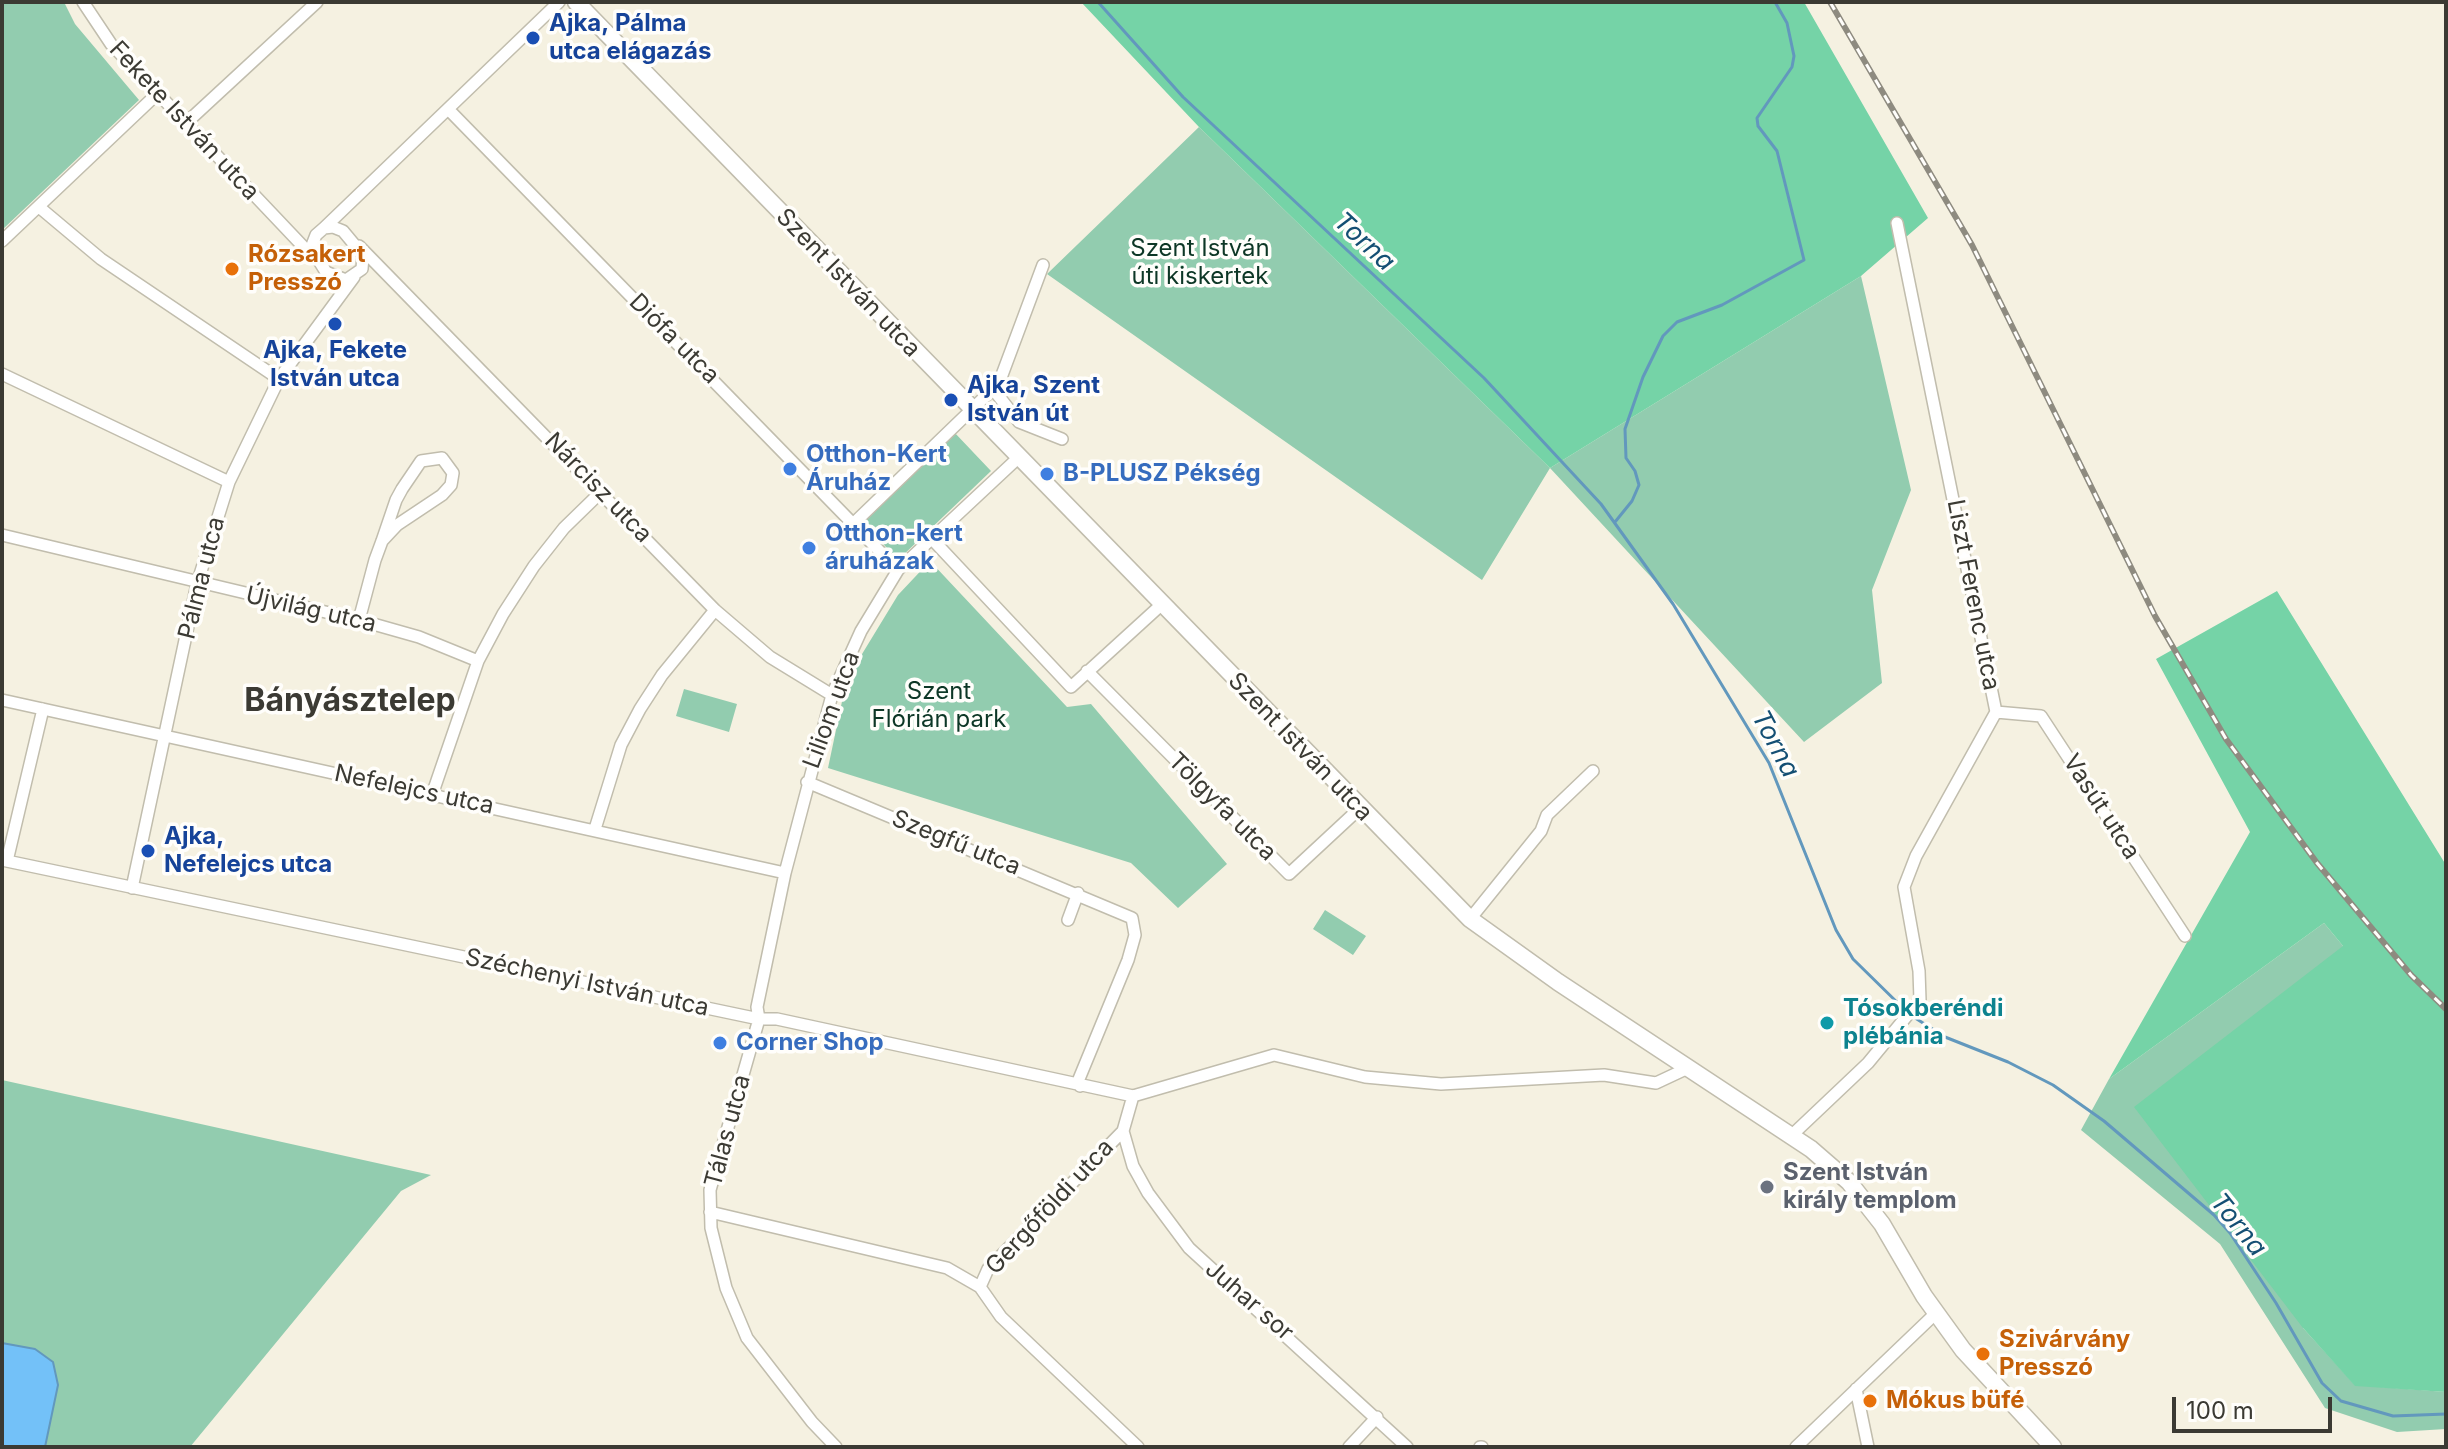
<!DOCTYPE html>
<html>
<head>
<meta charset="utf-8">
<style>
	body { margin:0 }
	#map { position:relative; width:2448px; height:1449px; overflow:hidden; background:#f5f1e1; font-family:Inter,sans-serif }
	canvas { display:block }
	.frame { position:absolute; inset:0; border:4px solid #3b3a33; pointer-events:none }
	.scale { position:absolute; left:2172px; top:1397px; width:160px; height:36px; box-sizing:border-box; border:4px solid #3b3a33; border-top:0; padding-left:10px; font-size:24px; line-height:28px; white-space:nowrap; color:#3b3a33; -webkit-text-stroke:6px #fffefb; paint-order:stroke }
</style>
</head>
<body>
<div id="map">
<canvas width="2448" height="1449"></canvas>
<div class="frame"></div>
<div class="scale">100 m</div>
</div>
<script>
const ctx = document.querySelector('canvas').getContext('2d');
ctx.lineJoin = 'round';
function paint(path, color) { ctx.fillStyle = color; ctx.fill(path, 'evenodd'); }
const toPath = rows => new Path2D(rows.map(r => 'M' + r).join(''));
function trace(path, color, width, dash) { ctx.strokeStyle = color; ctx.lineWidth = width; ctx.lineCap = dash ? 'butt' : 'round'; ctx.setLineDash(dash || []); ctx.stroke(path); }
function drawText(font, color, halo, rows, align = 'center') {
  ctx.font = font + ' Inter,sans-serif'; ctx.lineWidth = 7; ctx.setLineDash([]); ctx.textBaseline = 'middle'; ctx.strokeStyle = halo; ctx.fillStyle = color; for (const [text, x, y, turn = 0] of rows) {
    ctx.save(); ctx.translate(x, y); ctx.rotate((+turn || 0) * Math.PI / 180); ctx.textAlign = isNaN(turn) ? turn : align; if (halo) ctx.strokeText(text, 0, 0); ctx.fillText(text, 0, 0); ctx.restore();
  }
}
paint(toPath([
	[2,2,64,2,75,24,139,100,2,230],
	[1199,127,1550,468,1861,276,1911,490,1872,590,1882,683,1804,742,1550,468,1482,580,1047,274],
	[954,432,991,471,898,560,862,521],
	[930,561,1067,707,1091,704,1227,864,1178,908,1131,863,828,768,844,692,859,659,898,595],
	[684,689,737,704,729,732,676,716],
	[1325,910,1366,936,1353,955,1313,929],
	[2324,923,2343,946,2303,1328,2355,1385,2446,1392,2446,1429,2397,1432,2325,1408,2220,1244,2081,1130,2109,1079],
	[2,1080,431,1175,401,1191,190,1447,45,1447,58,1385,35,1349,2,1343]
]), '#92ccaf');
paint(toPath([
	[1081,2,1804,2,1928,218,1861,276,1550,468,1199,127],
	[2277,591,2446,865,2446,1392,2355,1386,2303,1328,2134,1107,2343,946,2324,923,2109,1079,2250,832,2156,659]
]), '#75d3a7');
const water = toPath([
	[2,1343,35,1349,53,1362,58,1385,45,1447,2,1447,2,1343]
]);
paint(water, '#73c1f8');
trace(water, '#6298bd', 2);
trace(toPath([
	[1098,2,1183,97,1484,378,1601,504,1673,604,1769,763,1836,930,1853,959,1906,1011],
	[1615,522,1632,501,1639,485,1635,471,1626,458,1625,429,1643,377,1663,336,1677,322,1722,305,1804,260,1777,151,1758,126,1757,118,1792,67,1794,56,1787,23,1775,2],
	[1912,1016,1945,1037,2008,1062,2053,1085,2104,1121,2214,1215,2230,1233,2276,1303,2322,1383,2341,1401,2393,1416,2446,1414]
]), '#6298bd', 3);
const street = toPath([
	[83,2,111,44,314,258],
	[448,109,898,570],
	[185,124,317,2],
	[39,207,101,259,279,379],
	[333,227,343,231,363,255,362,269,346,280,326,272,311,248,316,235,324,228,333,227],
	[324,228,559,2],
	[2,241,156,95],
	[359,246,715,610,770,657,832,695],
	[2,374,229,482],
	[993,389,1019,422,1062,439],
	[854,523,993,389,1002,375,1043,265],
	[2,535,359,620,419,637,478,661],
	[932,539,1071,687,1161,605],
	[359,620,375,560,382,541,396,500,402,489,421,461,442,458,453,473,451,485,442,495,397,525,382,541],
	[1087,671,1289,874,1359,809],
	[2,700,785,873],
	[1996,712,2041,716,2185,936],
	[807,782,1132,918,1135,935,1128,960,1079,1079,1080,1086],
	[432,795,478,661,503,614,534,566,564,528,602,491],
	[595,829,621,745,640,709,662,675,715,610],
	[2,860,759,1019,777,1019,1133,1096,1274,1055,1365,1077,1441,1084,1604,1075,1656,1083,1688,1068],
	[7,861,43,709],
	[132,888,197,584,229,482,279,379,354,277],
	[1470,919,1541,831,1547,815,1593,771],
	[1068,920,1078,893],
	[1133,1096,1123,1131,988,1269,980,1287,1001,1317,1138,1447],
	[1123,1131,1133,1166,1148,1193,1189,1248,1407,1447],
	[1791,1136,1868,1063,1920,1000,1919,971,1904,887,1916,856,1996,712,1897,223],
	[710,1212,947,1268,980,1287],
	[1856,1389,1868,1447],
	[836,1447,812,1422,747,1338,726,1288,711,1228,710,1190,759,1019,757,1007,785,873,832,695,861,631,898,570,1018,458],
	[1349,1447,1377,1417],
	[1480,1447,1482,1447],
	[1796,1447,1936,1313]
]);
const secondary = toPath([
	[576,2,1470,919,1558,982,1811,1149,1849,1182,1882,1224,1924,1296,1963,1350,2053,1447]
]);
trace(street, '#c1bdad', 14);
trace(secondary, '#c1bdad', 19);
trace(street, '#fff', 11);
trace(secondary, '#fff', 16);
const rail = toPath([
	[1830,2,1972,245,2155,616,2226,739,2317,863,2411,975,2446,1009]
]);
trace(rail, '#8e8b80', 6);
trace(rail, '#fffefb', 3, [9]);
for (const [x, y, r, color] of [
	[533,38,8,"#1a4fb4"],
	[232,269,8,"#e8710a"],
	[335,324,8,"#1a4fb4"],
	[951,400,8,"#1a4fb4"],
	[790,469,8,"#3f7fe0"],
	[1047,474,8,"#3f7fe0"],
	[809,548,8,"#3f7fe0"],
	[148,851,8,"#1a4fb4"],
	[1827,1023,8,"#0f9aa8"],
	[720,1043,8,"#3f7fe0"],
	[1767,1187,8,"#6b7280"],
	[1983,1354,8,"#e8710a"],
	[1870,1401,8,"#e8710a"]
]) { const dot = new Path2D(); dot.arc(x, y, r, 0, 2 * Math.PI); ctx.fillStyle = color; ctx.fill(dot); trace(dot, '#fffefb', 3); }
drawText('bold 24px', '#164399', '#fffefb', [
	["Ajka, Pálma",549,24],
	["utca elágazás",549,52],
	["Ajka, Fekete",335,351,"center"],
	["István utca",335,379,"center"],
	["Ajka, Szent",967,386],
	["István út",967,414],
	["Ajka,",164,837],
	["Nefelejcs utca",164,865]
], 'left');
drawText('24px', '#3b3a33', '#fffefb', [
	["Fekete István utca",184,121,47],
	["Szent István utca",848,283,46],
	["Diófa utca",674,339,45],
	["Nárcisz utca",598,488,46],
	["Pálma utca",202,578,-76],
	["Liszt Ferenc utca",1973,595,79],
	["Újvilág utca",311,610,13],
	["Liliom utca",832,710,-70],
	["Szent István utca",1300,747,46],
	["Nefelejcs utca",414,790,12],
	["Tölgyfa utca",1222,807,45],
	["Vasút utca",2101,807,57],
	["Szegfű utca",956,843,22],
	["Széchenyi István utca",587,983,12],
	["Tálas utca",728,1131,-75],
	["Gergőföldi utca",1050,1207,-47],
	["Juhar sor",1249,1301,41]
]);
drawText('24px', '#0d3726', '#fffefb', [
	["Szent István",1200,249],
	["úti kiskertek",1200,277],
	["Szent",939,692],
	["Flórián park",939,720]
]);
drawText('bold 24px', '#c56008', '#fffefb', [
	["Rózsakert",248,255],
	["Presszó",248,283],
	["Szivárvány",1999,1340],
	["Presszó",1999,1368],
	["Mókus büfé",1886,1401]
], 'left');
drawText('bold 24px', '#366cbe', '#fffefb', [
	["Otthon-Kert",806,455],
	["Áruház",806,483],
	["B-PLUSZ Pékség",1063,474],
	["Otthon-kert",825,534],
	["áruházak",825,562],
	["Corner Shop",736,1043]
], 'left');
drawText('bold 24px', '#0d838f', '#fffefb', [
	["Tósokberéndi",1843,1009],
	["plébánia",1843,1037]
], 'left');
drawText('bold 24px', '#5b616d', '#fffefb', [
	["Szent István",1783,1173],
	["király templom",1783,1201]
], 'left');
drawText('italic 26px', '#144f73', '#fffefb', [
	["Torna",1364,242,43],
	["Torna",1775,744,62],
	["Torna",2238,1225,51]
]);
drawText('bold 32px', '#3b3a33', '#fffefb', [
	["Bányásztelep",350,701]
]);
</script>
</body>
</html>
